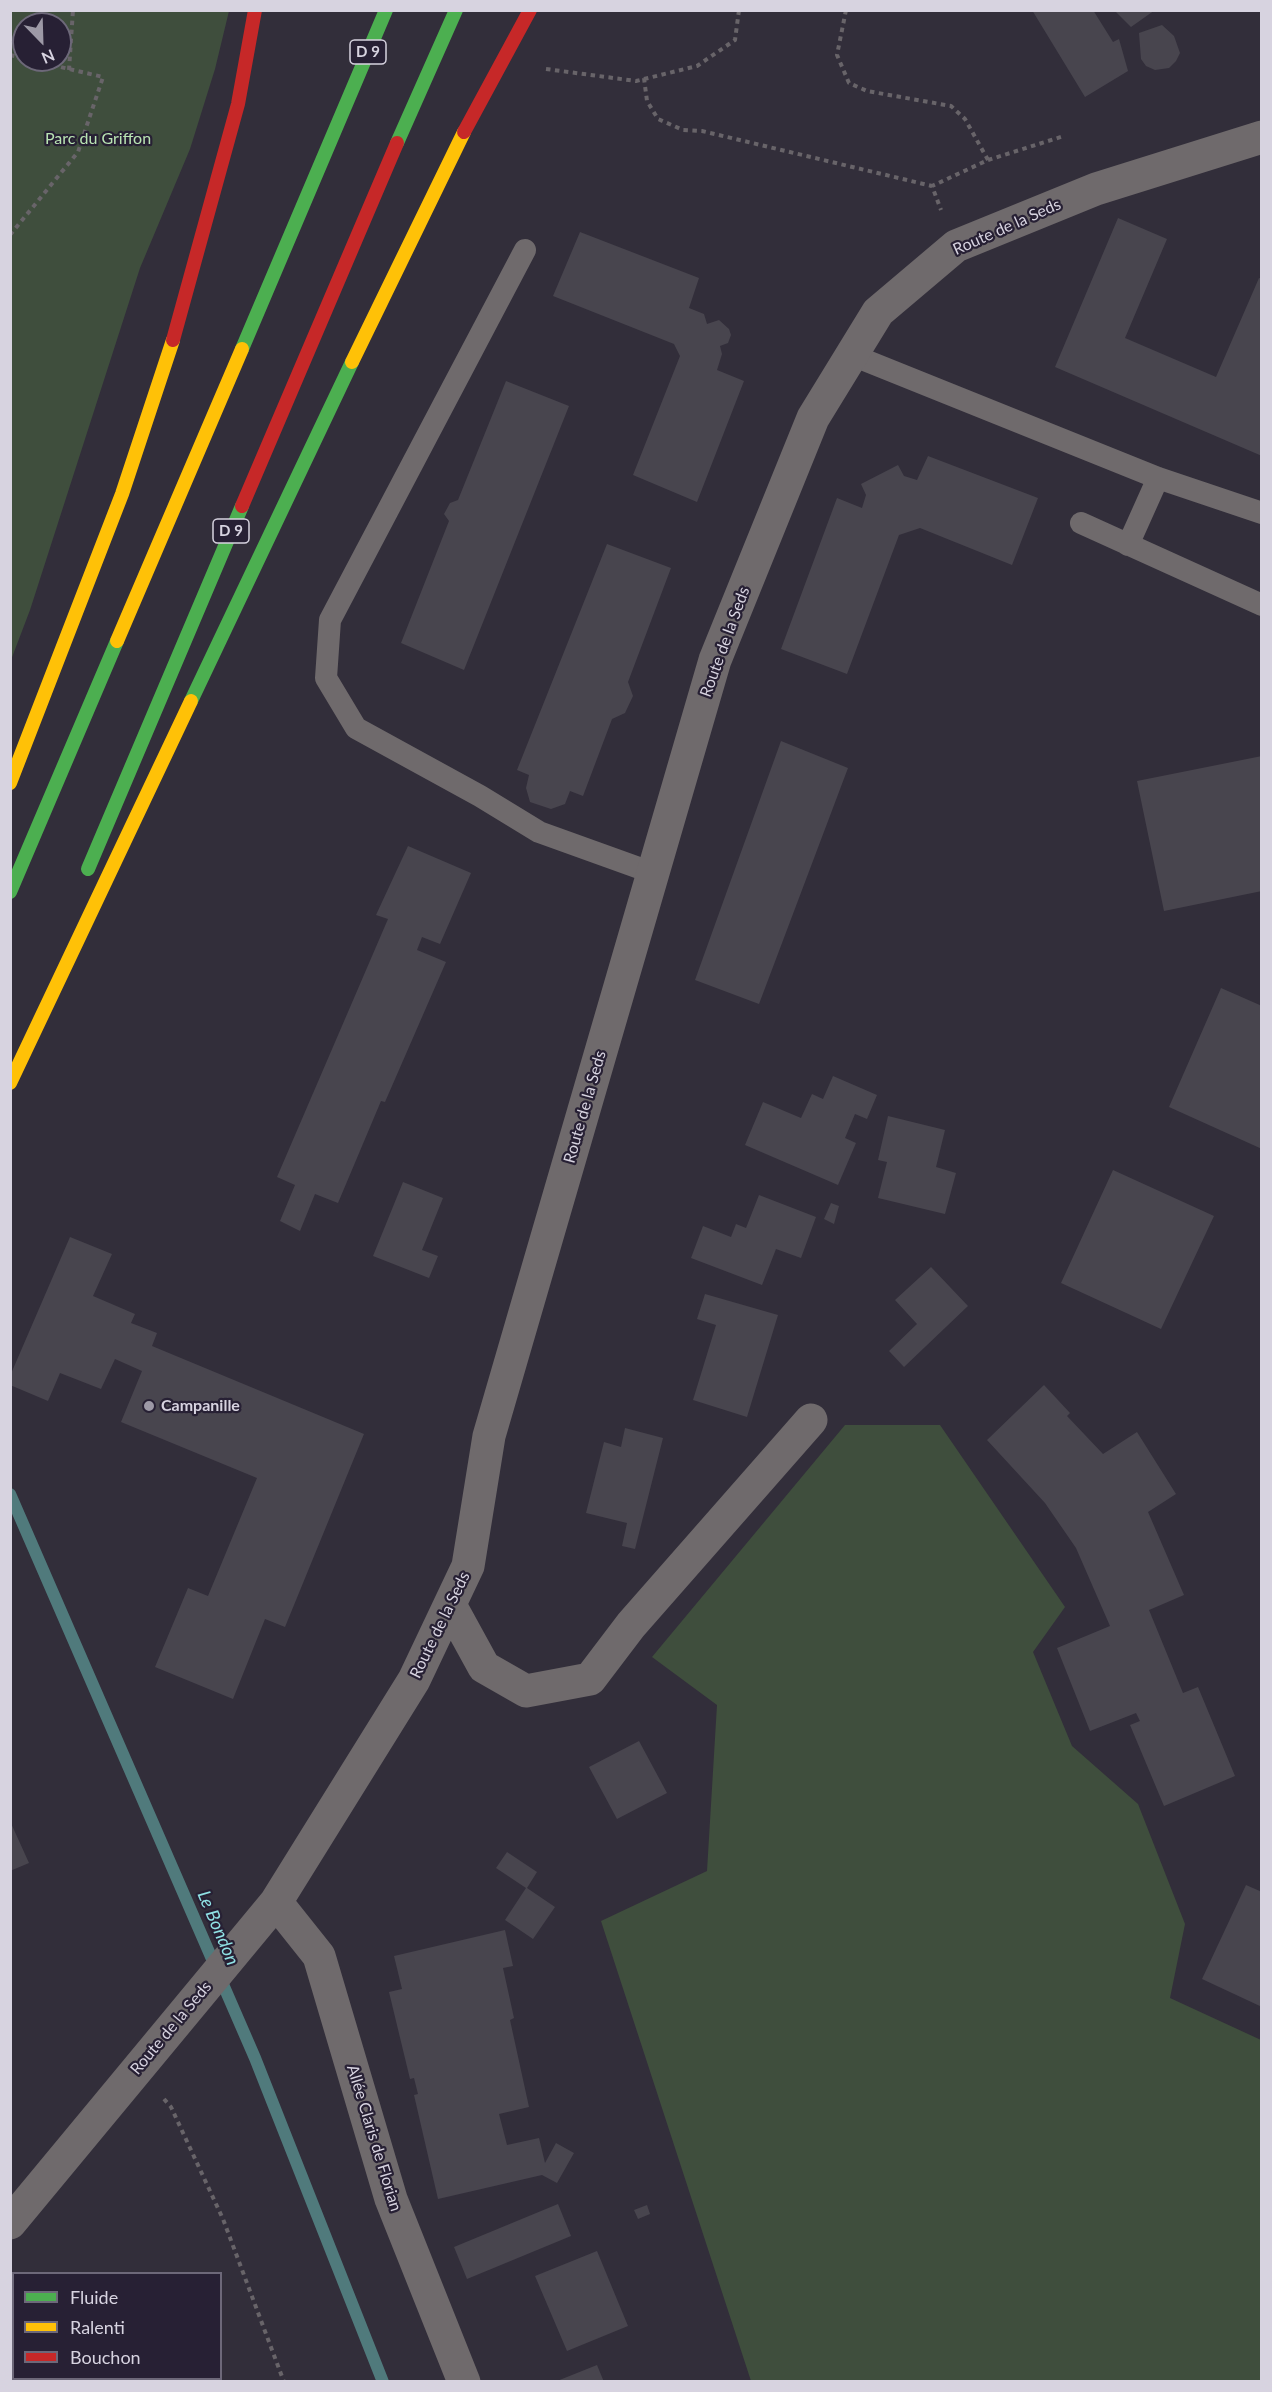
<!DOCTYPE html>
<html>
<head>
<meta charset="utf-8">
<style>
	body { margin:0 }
	#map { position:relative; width:1272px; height:2392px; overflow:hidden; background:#322e3a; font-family:Lato,sans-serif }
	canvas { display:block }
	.frame { position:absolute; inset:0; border:12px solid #d7d3e0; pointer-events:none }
	.legend { position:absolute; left:12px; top:2272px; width:210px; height:108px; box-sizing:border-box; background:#272034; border:2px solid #6d6879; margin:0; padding:8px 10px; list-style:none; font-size:18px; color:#d7d3e0 }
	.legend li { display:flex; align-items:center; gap:12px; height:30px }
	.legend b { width:30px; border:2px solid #6d6879 }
	.north { position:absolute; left:12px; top:12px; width:60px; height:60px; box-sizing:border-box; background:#272034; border:2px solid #6d6879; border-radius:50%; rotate:157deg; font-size:16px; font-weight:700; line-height:24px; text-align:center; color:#d7d3e0 }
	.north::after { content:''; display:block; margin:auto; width:21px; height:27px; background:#9d99a6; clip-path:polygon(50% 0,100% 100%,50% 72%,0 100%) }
</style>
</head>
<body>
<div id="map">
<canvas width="1272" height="2392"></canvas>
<div class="frame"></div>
<ul class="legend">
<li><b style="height:8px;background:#4caf50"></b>Fluide</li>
<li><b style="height:8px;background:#ffc107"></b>Ralenti</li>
<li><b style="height:8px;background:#c62828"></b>Bouchon</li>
</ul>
<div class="north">N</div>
</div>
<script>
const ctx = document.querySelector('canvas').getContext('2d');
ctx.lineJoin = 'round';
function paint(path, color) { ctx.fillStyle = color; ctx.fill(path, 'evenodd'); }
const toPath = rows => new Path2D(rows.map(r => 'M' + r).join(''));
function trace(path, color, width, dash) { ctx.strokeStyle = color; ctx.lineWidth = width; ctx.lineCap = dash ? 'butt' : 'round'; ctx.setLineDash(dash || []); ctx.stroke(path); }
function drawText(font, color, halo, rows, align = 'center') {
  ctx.font = font + ' Lato,sans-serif'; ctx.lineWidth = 4.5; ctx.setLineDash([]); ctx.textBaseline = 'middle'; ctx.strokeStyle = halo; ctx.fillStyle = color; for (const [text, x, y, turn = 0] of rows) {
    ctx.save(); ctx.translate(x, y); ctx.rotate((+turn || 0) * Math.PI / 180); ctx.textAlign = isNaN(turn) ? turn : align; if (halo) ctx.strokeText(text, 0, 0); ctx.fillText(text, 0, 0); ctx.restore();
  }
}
paint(toPath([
	[11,10,229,11,215,69,190,149,140,268,30,610,11,660],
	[24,24,60,24,60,60,24,60],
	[845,1425,940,1425,1065,1607,1033,1652,1072,1746,1138,1804,1185,1924,1170,1998,1261,2040,1261,2381,751,2381,601,1921,707,1871,717,1705,652,1657]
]), '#3f4e3d');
trace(toPath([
	[10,1494,255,2058,383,2382]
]), '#507a7c', 12);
paint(toPath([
	[1032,10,1093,10,1113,42,1119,39,1128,71,1085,97],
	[1119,10,1155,10,1131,27,1116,12],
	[1162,25,1174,36,1180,53,1176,61,1169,68,1155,70,1146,66,1141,59,1139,33],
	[1118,218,1167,239,1125,338,1216,377,1259,278,1262,279,1262,456,1055,367],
	[580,232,699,278,689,308,704,314,707,324,719,320,729,329,731,335,728,343,720,346,722,354,717,370,744,381,697,502,633,475,680,356,674,344,553,296],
	[506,381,569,406,464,670,401,643,449,521,444,514,450,503,458,500],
	[928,456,1038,498,1012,565,920,528,899,535,847,674,781,649,837,498,862,508,866,495,861,484,898,465,904,476,917,480],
	[607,544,671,568,628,682,633,696,625,713,612,719,583,796,570,791,565,804,551,809,530,802,526,788,529,775,517,770],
	[781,741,848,768,759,1004,695,980],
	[1262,756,1262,891,1164,911,1137,781],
	[408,846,471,873,440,944,422,937,417,950,446,962,385,1102,381,1101,338,1203,315,1194,300,1231,280,1221,295,1185,277,1177,388,919,376,915],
	[1221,988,1262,1006,1262,1149,1169,1107],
	[833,1076,877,1095,867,1119,855,1114,845,1138,856,1143,838,1185,745,1145,763,1102,801,1118,812,1094,823,1099],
	[888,1116,945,1130,936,1167,956,1173,945,1214,878,1198,887,1162,878,1160],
	[1113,1170,1214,1216,1161,1329,1061,1283],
	[403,1182,443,1198,422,1250,438,1256,429,1278,373,1256],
	[759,1195,816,1217,801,1258,776,1249,762,1285,691,1258,703,1226,731,1237,736,1224,746,1228],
	[831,1203,839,1206,834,1224,824,1219],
	[70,1237,112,1254,93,1296,135,1314,131,1323,157,1333,152,1346,364,1434,285,1627,265,1619,233,1699,155,1667,188,1588,208,1596,257,1478,121,1422,142,1371,115,1359,101,1389,60,1373,48,1401,10,1385,10,1376],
	[931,1267,968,1306,904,1367,889,1351,917,1324,895,1300],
	[705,1294,778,1315,747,1417,693,1400,716,1325,697,1319],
	[1044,1385,1070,1413,1067,1416,1103,1454,1137,1432,1176,1494,1148,1512,1184,1595,1149,1610,1183,1693,1198,1687,1235,1776,1164,1806,1130,1725,1140,1721,1136,1713,1090,1731,1057,1648,1110,1626,1076,1548,1045,1503,987,1440],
	[625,1428,663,1438,635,1549,622,1546,627,1523,586,1513,604,1442,621,1447],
	[639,1741,667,1793,617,1819,589,1767],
	[10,1821,29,1863,10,1871],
	[507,1852,537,1872,527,1888,555,1907,533,1939,505,1920,526,1888,496,1868],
	[1246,1885,1262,1892,1262,2007,1202,1979],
	[505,1930,513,1966,503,1968,514,2018,510,2020,529,2107,499,2114,507,2145,539,2138,545,2163,556,2143,574,2153,557,2183,542,2175,438,2199,414,2095,418,2094,414,2078,410,2079,389,1992,402,1989,394,1956],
	[558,2204,571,2236,467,2279,454,2247],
	[647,2205,650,2214,638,2219,634,2210],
	[597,2251,628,2326,567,2351,535,2276],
	[597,2365,604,2382,557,2382,557,2381]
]), '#48454e');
trace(toPath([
	[846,10,837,55,849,83,867,91,951,106,965,119,988,160,932,186,941,210],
	[10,55,24,58],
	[546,69,636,81,697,66,735,40,739,10],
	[69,70,73,10],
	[644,78,647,101,658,119,683,130,702,131,932,186],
	[988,160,1064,136],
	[10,235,78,152,103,77,31,60],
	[164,2099,171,2107,223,2219,284,2382]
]), '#686469', 4, [4.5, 4.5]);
trace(toPath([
	[525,250,330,620,326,678,356,728,480,796,539,832,653,873],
	[852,355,1158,478,1262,513],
	[1081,523,1262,605],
	[1128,545,1158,478]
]), '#6f6a6c', 22);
trace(toPath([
	[450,1605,484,1667,526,1691,590,1679,631,1625,811,1420],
	[276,1902,319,1956,391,2199,464,2382],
	[10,2223,276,1902,414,1680,468,1566,489,1436,715,660,813,418,878,312,956,246,1096,189,1262,137]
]), '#6f6a6c', 33);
trace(toPath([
	[397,143,456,10],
	[242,349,386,10],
	[191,701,352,362],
	[88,869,242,506],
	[10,892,117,641]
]), '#4caf50', 14);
trace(toPath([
	[352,362,464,132],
	[117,641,242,349],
	[10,783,122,494,173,340],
	[10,1083,191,701]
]), '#ffc107', 14);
trace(toPath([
	[464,132,530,10],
	[173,340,238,104,255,10],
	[242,506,397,143]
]), '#c62828', 14);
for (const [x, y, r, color] of [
	[149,1406,6,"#9d99a6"]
]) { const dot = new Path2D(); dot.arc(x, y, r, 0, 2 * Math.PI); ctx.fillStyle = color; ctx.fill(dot); trace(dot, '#272034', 2); }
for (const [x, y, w] of [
	[368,52,36],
	[231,531,36]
]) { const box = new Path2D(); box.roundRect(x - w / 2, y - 12, w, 24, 4.5); ctx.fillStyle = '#272034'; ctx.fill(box); trace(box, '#d7d3e0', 1.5); }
drawText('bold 15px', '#d7d3e0', null, [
	["D 9",368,52],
	["D 9",231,531]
]);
drawText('16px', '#b9e4b3', '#272034', [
	["Parc du Griffon",98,139]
]);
drawText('16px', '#d7d3e0', '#272034', [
	["Route de la Seds",1007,227,-24],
	["Route de la Seds",725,642,-70],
	["Route de la Seds",585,1107,-74],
	["Route de la Seds",440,1625,-64],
	["Route de la Seds",171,2028,-50],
	["Allée Claris de Florian",374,2138,73]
]);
drawText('bold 16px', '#d7d3e0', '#272034', [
	["Campanille",161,1406]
], 'left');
drawText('italic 18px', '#90e2e5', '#272034', [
	["Le Bondon",218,1928,67]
]);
</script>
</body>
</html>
